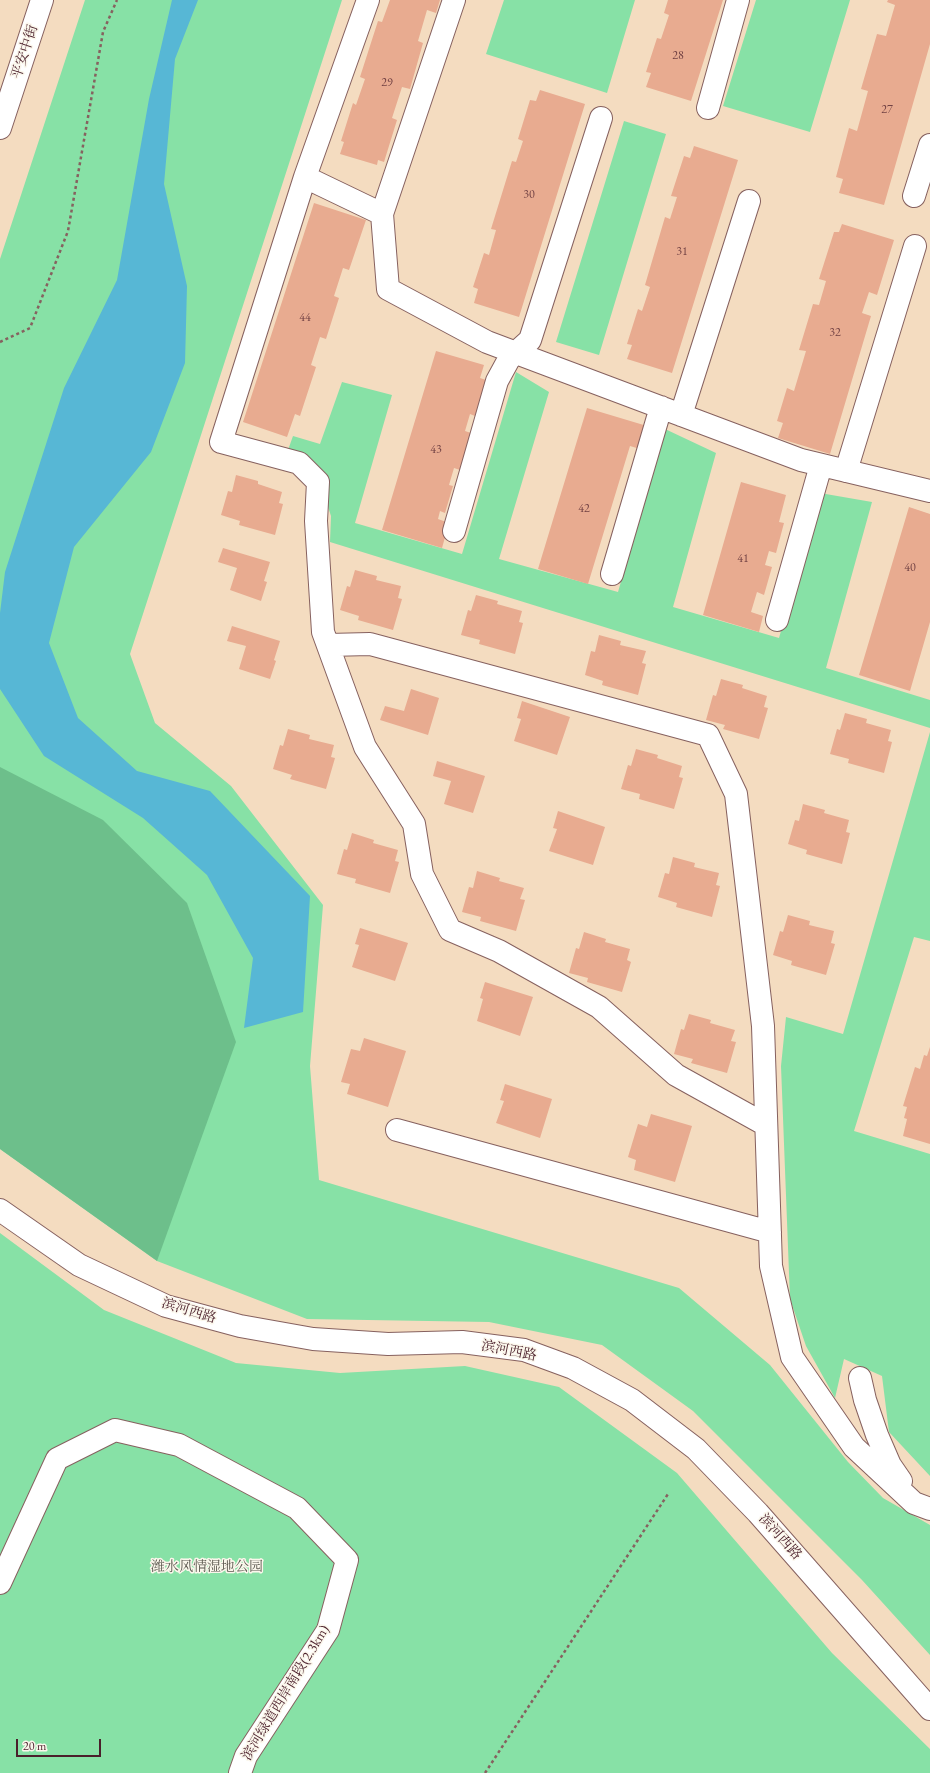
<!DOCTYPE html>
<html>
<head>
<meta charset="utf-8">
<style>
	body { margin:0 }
	#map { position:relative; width:930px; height:1773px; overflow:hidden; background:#f4dcc0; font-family:"EB Garamond",serif }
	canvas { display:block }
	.scale { position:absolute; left:16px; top:1739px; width:85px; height:18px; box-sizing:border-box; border:2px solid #4a1f2b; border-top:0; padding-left:5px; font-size:12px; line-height:14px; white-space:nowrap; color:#4a1f2b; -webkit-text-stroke:3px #fbf7ec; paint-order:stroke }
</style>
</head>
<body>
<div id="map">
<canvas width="930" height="1773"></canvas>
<div class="scale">20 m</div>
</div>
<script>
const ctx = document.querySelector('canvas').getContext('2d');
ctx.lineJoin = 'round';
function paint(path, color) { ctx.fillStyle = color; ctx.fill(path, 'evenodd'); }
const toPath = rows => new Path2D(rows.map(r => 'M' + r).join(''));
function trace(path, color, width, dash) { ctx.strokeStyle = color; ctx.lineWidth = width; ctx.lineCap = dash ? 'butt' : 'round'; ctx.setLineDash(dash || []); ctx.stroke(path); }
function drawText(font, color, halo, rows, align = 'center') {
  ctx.font = font + ' "EB Garamond","Noto Serif SC",serif'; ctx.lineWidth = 3; ctx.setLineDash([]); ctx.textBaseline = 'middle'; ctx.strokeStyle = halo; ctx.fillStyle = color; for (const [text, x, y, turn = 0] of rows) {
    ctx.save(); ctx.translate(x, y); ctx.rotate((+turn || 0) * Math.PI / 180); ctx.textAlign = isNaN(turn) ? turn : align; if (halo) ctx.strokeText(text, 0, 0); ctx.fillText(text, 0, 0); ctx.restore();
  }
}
paint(toPath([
	[85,0,342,0,130,654,155,723,231,786,323,905,310,1066,319,1180,679,1288,770,1365,848,1462,883,1498,930,1525,930,1655,862,1580,693,1411,602,1345,489,1322,307,1319,157,1261,0,1149,0,259],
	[504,0,635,0,607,93,486,54],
	[756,0,850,0,810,132,723,106],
	[624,121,666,134,599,355,556,342],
	[516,372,549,392,499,559,618,592,665,429,716,453,673,607,779,638,820,493,872,502,826,668,930,700,930,728,330,542,331,516,313,461,288,450,293,436,320,444,342,382,392,395,355,523,462,554],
	[930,732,930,941,914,937,854,1131,930,1154,930,1476,889,1432,882,1376,844,1359,835,1398,806,1346,790,1299,781,1066,786,1017,843,1034],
	[0,1233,104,1310,236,1363,340,1373,465,1366,559,1387,677,1473,832,1653,930,1749,930,1773,0,1773]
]), '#87e1a6');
paint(toPath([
	[0,767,103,820,187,903,236,1042,157,1261,0,1149]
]), '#6dbf8b');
paint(toPath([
	[172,0,198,0,175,59,164,184,187,286,185,363,151,452,74,547,49,643,78,718,137,771,210,791,310,896,303,1012,244,1028,253,958,207,875,143,818,44,756,0,689,0,613,5,572,64,388,117,280,149,99]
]), '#57b7d5');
paint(toPath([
	[390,0,440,0,436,13,427,10,418,41,423,43,410,89,402,87,392,118,397,120,384,162,378,160,377,165,340,154,344,142,341,141,353,103,356,105,365,79,360,77,378,21,382,22],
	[668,0,723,0,691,101,646,87,651,73,646,72,657,38,661,39,669,15,664,13],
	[888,0,930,0,930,44,884,205,839,193,843,179,836,177,849,128,857,131,868,91,861,89,877,34,886,36,895,5,887,2],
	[540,90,585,104,519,317,474,303,478,289,473,287,484,253,489,255,496,230,491,229,512,161,516,162,523,141,518,139,530,100,536,101],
	[694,146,738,160,672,373,627,359,632,345,627,344,638,309,642,311,650,287,645,285,665,217,670,219,677,197,671,196,684,156,690,158],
	[314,203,366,220,349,270,343,268,334,296,339,298,326,339,320,337,311,365,316,367,300,416,295,414,287,437,243,422],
	[842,224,894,240,877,295,869,292,862,313,871,316,830,454,778,438,783,423,777,421,787,388,794,391,806,351,799,350,813,304,819,305,826,281,819,279,834,232,839,232],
	[436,351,484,365,480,378,486,380,475,416,470,414,465,431,471,433,460,470,454,468,449,485,453,486,445,513,440,511,438,519,449,523,442,548,382,530],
	[587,408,647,426,640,449,630,446,588,584,538,569],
	[236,475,258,481,258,484,282,492,279,503,283,504,275,535,239,525,240,521,221,515,228,491,232,492],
	[741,482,786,495,779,522,784,523,776,553,769,551,765,565,772,567,764,595,757,592,751,612,763,616,759,632,703,615],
	[909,507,930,514,930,622,910,691,859,675],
	[223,548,270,562,264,581,267,582,261,601,230,590,237,568,218,562],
	[355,570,377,576,376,580,401,586,398,598,402,599,393,630,358,620,359,616,340,610,347,586,350,587],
	[476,595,498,601,497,604,522,611,519,622,523,623,515,654,479,644,480,640,461,635,468,610,471,611],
	[232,626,280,641,274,660,276,661,270,679,239,669,246,646,227,641],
	[599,635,621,641,620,645,646,651,642,663,646,664,638,695,602,685,603,681,585,675,591,651,595,652],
	[721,679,743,685,742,688,767,696,764,707,768,708,759,739,723,729,725,725,706,720,713,695,716,696],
	[411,689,439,698,428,735,380,720,385,706,404,711],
	[522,701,570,717,557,755,514,741,521,719,517,718],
	[845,713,867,719,866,723,891,730,888,741,892,742,884,773,848,763,849,759,830,754,837,729,840,730],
	[288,729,310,735,309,739,334,745,331,757,335,758,326,789,290,779,292,775,273,769,280,745,283,746],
	[636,749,658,755,657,758,682,766,679,777,683,778,674,809,639,799,640,794,621,789,628,765,631,766],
	[437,761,485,776,473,813,444,804,451,781,433,776],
	[803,804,825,810,824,813,849,820,846,832,850,833,842,864,806,854,807,850,788,844,795,820,799,821],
	[558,811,605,827,593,865,549,851,557,829,553,828],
	[352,833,374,840,373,843,398,850,395,861,399,862,390,893,355,883,356,879,337,874,344,849,347,850],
	[673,857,695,863,694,867,719,873,716,885,720,886,712,917,676,907,677,903,658,897,665,873,669,874],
	[477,871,500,878,499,881,524,888,520,899,525,900,516,931,480,921,481,917,462,912,469,887,473,888],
	[788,915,810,921,809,925,834,931,831,943,835,944,826,975,791,965,792,961,773,955,780,931,783,932],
	[360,928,408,943,395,981,352,967,359,945,355,944],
	[584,932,606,939,605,942,630,949,627,960,631,962,622,992,587,982,588,978,569,973,576,948,579,949],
	[485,982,533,997,520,1036,477,1021,483,999,480,998],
	[689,1014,711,1020,710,1023,735,1030,731,1041,736,1042,727,1073,691,1063,693,1059,674,1054,681,1029,684,1030],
	[364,1038,406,1051,388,1107,347,1094,350,1084,341,1082,351,1049,360,1051],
	[930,1047,930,1144,903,1136,907,1119,904,1118,907,1107,903,1106,915,1067,920,1069,924,1055,927,1056],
	[505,1084,552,1099,540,1138,496,1123,504,1101,500,1100],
	[651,1114,692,1126,675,1182,634,1170,636,1160,628,1157,638,1124,647,1127]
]), '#e8ab90');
const minor = toPath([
	[368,0,305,177,221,442,299,463,318,482,316,521,323,632,365,747,414,824,422,874,450,930,499,951,599,1007,676,1075,766,1125],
	[708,108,738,0],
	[305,177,382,214,388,289,487,342,801,460,930,491],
	[914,196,930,145],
	[382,214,454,0],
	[681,415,749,201],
	[846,471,915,246],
	[454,531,497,381,509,359,530,340,601,118],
	[612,574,661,407],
	[777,620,821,465],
	[328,645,370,644,708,735,736,794,763,1026,771,1266,792,1357,854,1447,914,1503,930,1509],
	[397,1130,770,1232],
	[0,1210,79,1265,166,1306,240,1326,313,1339,388,1344,462,1342,524,1350,573,1368,632,1400,696,1449,758,1513,930,1709],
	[860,1378,865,1400,877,1435,890,1465,901,1481],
	[0,1583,57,1459,115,1430,179,1445,297,1508,347,1560,328,1630,246,1756,240,1773]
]);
const major = toPath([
	[0,128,42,0]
]);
trace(minor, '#86615f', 24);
trace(major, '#86615f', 24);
trace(toPath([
	[0,342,30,328,68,231,103,32,117,0],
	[485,1773,668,1494]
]), '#86615f', 2.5, [3, 3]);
trace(minor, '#fff', 22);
trace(major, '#fff', 22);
drawText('12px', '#724244', null, [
	["28",678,56],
	["29",387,83],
	["27",887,110],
	["30",529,195],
	["31",682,252],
	["44",305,318],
	["32",835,333],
	["43",436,450],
	["42",584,509],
	["41",743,559],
	["40",910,568]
]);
drawText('14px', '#4a1f2b', '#fbf7ec', [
	["平安中街",25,52,-72],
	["滨河西路",189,1311,17],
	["滨河西路",509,1351,11],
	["滨河西路",780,1537,48],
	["滨河绿道西岸南段(2.3km)",286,1693,-59]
]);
drawText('14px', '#5c5950', '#fbf7ec', [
	["潍水风情湿地公园",207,1567]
]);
</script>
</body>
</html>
